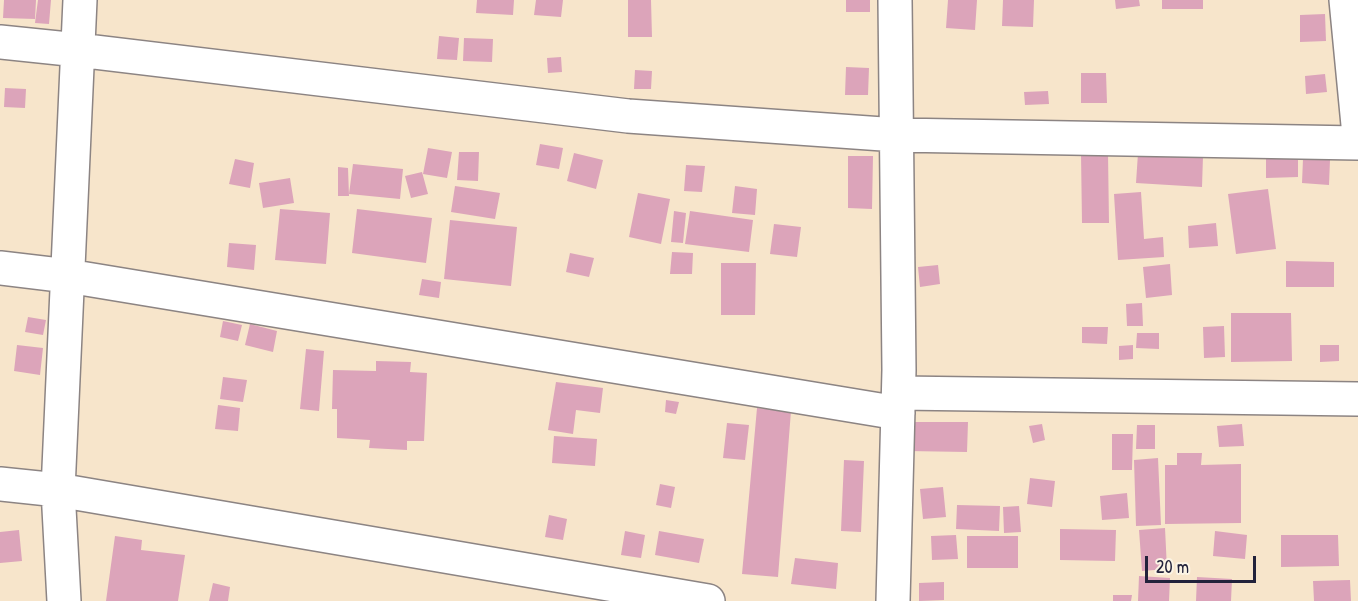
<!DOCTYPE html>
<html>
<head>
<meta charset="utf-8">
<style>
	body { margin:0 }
	#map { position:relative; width:1358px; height:601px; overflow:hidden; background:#f7e5cb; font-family:"Patrick Hand",sans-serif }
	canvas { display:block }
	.scale { position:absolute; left:1145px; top:556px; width:111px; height:27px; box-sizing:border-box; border:3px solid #22223b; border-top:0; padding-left:8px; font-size:18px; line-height:21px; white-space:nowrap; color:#22223b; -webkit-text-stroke:4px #fcf5e5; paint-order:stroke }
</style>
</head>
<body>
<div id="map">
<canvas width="1358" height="601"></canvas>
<div class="scale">20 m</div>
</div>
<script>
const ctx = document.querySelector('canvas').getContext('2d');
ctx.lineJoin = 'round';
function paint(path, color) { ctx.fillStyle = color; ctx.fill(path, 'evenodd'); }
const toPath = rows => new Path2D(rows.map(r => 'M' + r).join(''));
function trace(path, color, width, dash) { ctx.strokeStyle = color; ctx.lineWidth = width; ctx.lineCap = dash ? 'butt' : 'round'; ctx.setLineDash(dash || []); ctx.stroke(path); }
paint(toPath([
	[4,0,36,0,35,19,3,18],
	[38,0,51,0,49,24,35,23],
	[477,0,514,0,513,15,476,13],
	[536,0,563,0,561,17,534,15],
	[628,0,651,0,652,37,628,37],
	[846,0,870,0,870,12,846,12],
	[948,0,977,0,975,30,946,28],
	[1003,0,1034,0,1033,27,1002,26],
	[1115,0,1139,0,1140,6,1116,9],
	[1162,0,1203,0,1203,9,1162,9],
	[1325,14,1326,41,1300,42,1300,15],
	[439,36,459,38,457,60,437,59],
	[464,38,493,39,492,62,463,61],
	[561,57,562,72,548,73,547,58],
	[846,67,869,68,868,95,845,95],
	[635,70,652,71,651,89,634,89],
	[1081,73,1106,73,1107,103,1081,103],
	[1325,74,1327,92,1306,94,1305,76],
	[5,88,26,89,25,108,4,107],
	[1048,91,1049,104,1025,105,1024,92],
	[540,144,563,148,559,169,536,165],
	[428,148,452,152,447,178,423,174],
	[459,152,479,152,478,181,457,180],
	[574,153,603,160,596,189,567,181],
	[1108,153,1109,223,1082,223,1081,154],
	[1138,153,1203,156,1202,187,1136,183],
	[848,156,873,156,872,209,848,208],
	[1298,157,1298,177,1266,178,1266,158],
	[235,159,254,163,250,188,229,184],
	[1303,159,1330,160,1329,185,1302,183],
	[353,164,403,169,400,199,349,194],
	[686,165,705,166,702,192,684,191],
	[338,167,348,168,349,196,338,196],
	[422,172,428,194,411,198,405,176],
	[290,178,294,203,263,208,259,183],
	[455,186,500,193,495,219,451,212],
	[735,186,757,189,755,215,732,213],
	[1268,189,1276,249,1236,254,1228,194],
	[1141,192,1144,239,1163,237,1164,257,1118,260,1114,194],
	[638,193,670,199,661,244,629,237],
	[280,209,330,213,326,264,275,260],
	[357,209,432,218,426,263,352,253],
	[674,211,686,213,683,243,671,242],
	[690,211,753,220,749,252,685,244],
	[450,220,517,227,511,286,444,279],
	[1216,223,1218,246,1189,248,1188,226],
	[774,224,801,227,797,257,770,254],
	[229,243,256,245,254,270,227,267],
	[672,252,693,253,692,274,670,274],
	[570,253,594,258,589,277,566,272],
	[1286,261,1334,262,1334,287,1286,287],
	[721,263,756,263,755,315,721,315],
	[1170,264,1172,295,1146,298,1143,267],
	[938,265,940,284,920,287,918,267],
	[422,279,441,282,439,298,419,295],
	[1142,303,1143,326,1127,326,1126,304],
	[1231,313,1291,313,1292,361,1231,362],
	[28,317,46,320,43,335,25,332],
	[223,321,242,325,238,341,220,337],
	[250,324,277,331,273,352,245,345],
	[1224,326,1225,357,1204,358,1203,327],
	[1082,327,1108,327,1107,344,1082,343],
	[1137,333,1159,333,1159,349,1136,348],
	[17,345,43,348,40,375,14,371],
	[1133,345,1133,359,1119,360,1119,346],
	[1320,345,1339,345,1339,361,1320,362],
	[306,349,324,351,319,411,300,409],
	[376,361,411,362,410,372,427,373,424,441,407,441,407,450,369,448,370,440,337,438,337,409,332,409,333,370,376,371],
	[223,377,247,380,243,402,220,399],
	[556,382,603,388,600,413,576,410,573,434,548,430],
	[666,400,679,402,676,414,665,412],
	[218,405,240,408,238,431,215,429],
	[757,408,791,411,778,577,742,574],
	[908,422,968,422,967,452,907,451],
	[727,423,749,425,745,460,723,458],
	[1042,424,1045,440,1033,443,1029,426],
	[1242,424,1244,446,1219,447,1217,426],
	[1137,425,1155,425,1155,449,1136,449],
	[1112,434,1133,434,1132,470,1112,470],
	[554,436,597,439,595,466,552,463],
	[1177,453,1202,453,1201,465,1241,464,1241,523,1165,524,1165,465,1177,465],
	[1158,458,1161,525,1136,526,1134,460],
	[844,460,864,461,861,532,841,531],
	[1030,478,1055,481,1052,507,1027,504],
	[660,484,675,487,671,508,656,505],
	[943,487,946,517,923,519,920,489],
	[1127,493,1129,518,1102,520,1100,496],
	[957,505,1000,506,999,531,956,529],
	[1019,506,1021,532,1004,533,1003,507],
	[549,515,567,519,563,540,545,537],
	[1165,528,1167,569,1142,571,1139,530],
	[1060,529,1116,530,1115,561,1060,560],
	[19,530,22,561,0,563,0,532],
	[625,531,645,535,641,558,621,555],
	[659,531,704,539,699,563,655,555],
	[1215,531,1247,535,1245,559,1213,556],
	[956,535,958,559,932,560,931,536],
	[1281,535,1338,535,1339,566,1281,567],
	[115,536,142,540,141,550,185,555,178,601,106,601],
	[967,536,1018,536,1018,568,967,568],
	[795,558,838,563,836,589,791,584],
	[1139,576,1170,578,1169,601,1138,601],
	[1197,577,1232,579,1231,601,1196,601],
	[1350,580,1351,601,1314,601,1313,581],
	[944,582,944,600,919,601,919,583],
	[213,583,230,587,228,601,209,601],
	[1113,595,1132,595,1131,601,1113,601]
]), '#dca4ba');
const minor = toPath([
	[80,0,58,490,708,601],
	[1346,0,1358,125],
	[0,42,78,50,628,116,897,135,1358,143],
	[0,268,68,276,898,413],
	[899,393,1358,399],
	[0,484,58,490,64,601],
	[893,601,899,370,895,0]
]);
trace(minor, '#8c8483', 36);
trace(minor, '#fff', 33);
</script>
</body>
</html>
